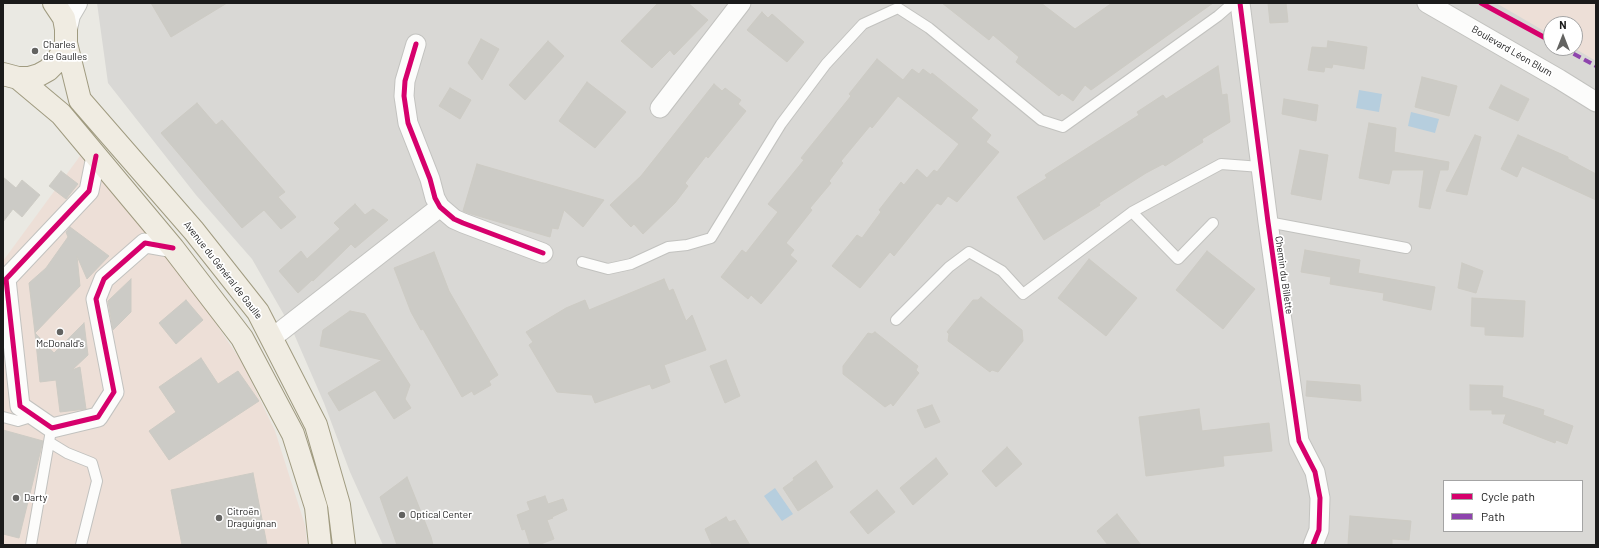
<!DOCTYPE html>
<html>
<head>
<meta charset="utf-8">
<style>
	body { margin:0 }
	#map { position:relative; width:1599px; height:548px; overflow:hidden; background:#eae9e3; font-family:Barlow,sans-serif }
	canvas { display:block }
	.frame { position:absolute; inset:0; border:4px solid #1b1b1b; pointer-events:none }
	.legend { position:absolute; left:1443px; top:480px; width:140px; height:52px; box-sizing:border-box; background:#fff; border:1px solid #a4a4a4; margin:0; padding:5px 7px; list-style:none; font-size:12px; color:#1b1b1b }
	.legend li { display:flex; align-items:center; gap:8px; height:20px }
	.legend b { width:20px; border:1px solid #a4a4a4 }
	.north { position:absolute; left:1543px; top:16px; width:40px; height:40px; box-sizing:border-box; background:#fff; border:1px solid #a4a4a4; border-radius:50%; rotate:0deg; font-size:11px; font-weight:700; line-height:16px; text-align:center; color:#1b1b1b }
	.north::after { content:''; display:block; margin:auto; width:14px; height:18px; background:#636361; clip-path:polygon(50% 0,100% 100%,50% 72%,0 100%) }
</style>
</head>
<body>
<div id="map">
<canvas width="1599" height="548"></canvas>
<div class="frame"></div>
<ul class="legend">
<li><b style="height:5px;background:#d6006c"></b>Cycle path</li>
<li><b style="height:5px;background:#8e44ad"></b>Path</li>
</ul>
<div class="north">N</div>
</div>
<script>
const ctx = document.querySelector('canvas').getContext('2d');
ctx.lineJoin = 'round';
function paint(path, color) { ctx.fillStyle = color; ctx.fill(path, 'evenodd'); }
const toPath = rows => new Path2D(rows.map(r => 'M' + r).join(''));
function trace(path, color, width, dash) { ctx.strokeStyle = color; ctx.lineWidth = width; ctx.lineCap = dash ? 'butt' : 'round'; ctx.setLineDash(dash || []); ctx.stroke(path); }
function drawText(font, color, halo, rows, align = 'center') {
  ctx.font = font + ' Barlow,sans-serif'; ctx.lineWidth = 3.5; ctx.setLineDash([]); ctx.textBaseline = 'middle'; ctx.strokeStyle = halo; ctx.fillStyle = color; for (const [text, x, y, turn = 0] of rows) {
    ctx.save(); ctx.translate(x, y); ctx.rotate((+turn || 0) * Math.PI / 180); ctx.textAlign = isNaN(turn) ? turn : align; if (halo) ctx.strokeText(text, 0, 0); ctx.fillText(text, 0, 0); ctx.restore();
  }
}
paint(toPath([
	[97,3,1596,3,1596,545,383,545,350,472,324,403,291,327,252,259,196,195,108,83],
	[1551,24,1575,24,1575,48,1551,48],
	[1444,481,1582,481,1582,531,1444,531]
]), '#d9d8d5');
paint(toPath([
	[1496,3,1596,3,1596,61,1574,48,1575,24,1551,24,1551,35],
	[80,156,164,246,243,364,275,431,305,525,307,545,3,545,3,261]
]), '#eddfd7');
paint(toPath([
	[1359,90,1382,94,1379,112,1356,108],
	[1411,112,1439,119,1435,133,1408,126],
	[775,488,793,514,782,521,764,496]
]), '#b6cede');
const building = toPath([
	[151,3,227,3,171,37,151,3],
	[658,3,688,3,708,20,674,55,670,50,652,68,621,41,658,3],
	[942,3,1041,3,1075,29,1112,3,1213,3,1091,90,1085,85,1073,101,1062,93,1059,96,1016,62,1019,57,993,35,989,40,942,3],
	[1268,3,1286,3,1288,22,1270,23,1268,3],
	[762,12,768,18,772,14,804,42,787,62,747,30,762,12],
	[481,39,499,49,482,80,468,63,481,39],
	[548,41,564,56,525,100,509,85,548,41],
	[1328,41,1367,47,1364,69,1333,64,1332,68,1325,67,1324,72,1308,70,1312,47,1327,48,1328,41],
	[877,59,903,80,912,69,919,74,923,69,931,75,932,73,978,110,971,118,991,135,986,142,999,152,957,202,948,196,941,205,937,203,894,256,890,252,860,288,832,266,857,235,862,238,881,212,879,210,901,182,904,185,917,169,927,178,934,170,937,172,959,144,898,96,872,128,870,126,841,161,843,163,829,181,831,183,810,208,812,210,786,243,794,250,790,255,797,261,761,304,751,295,748,299,721,277,742,250,746,253,778,212,768,204,804,160,801,158,851,96,849,94,877,59],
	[1218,66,1222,95,1227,94,1230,122,1202,139,1203,142,1165,166,1163,164,1146,173,1099,203,1100,205,1044,240,1017,197,1047,178,1045,175,1139,115,1137,112,1163,95,1166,99,1218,66],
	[1422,77,1457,86,1449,116,1415,107,1422,77],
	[587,82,626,112,595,148,559,121,587,82],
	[714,84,722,91,725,88,741,100,738,104,746,111,708,158,706,156,685,183,688,186,675,203,643,234,634,224,631,227,610,205,641,176,714,84],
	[1501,85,1529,99,1518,121,1489,108,1501,85],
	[450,88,471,100,460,119,439,106,450,88],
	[1284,99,1318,105,1316,121,1282,114,1284,99],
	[197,103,216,125,222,120,285,192,278,197,296,217,281,229,264,210,242,228,161,133,197,103],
	[1369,123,1396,128,1394,152,1449,162,1448,170,1440,170,1430,209,1419,207,1424,170,1392,170,1389,184,1359,178,1369,123],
	[1475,135,1481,137,1467,195,1446,191,1475,135],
	[1518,135,1568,157,1568,159,1596,174,1596,200,1522,166,1517,177,1501,169,1518,135],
	[1300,150,1328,155,1321,200,1291,194,1300,150],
	[477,164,529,179,604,200,583,227,564,210,558,229,552,228,550,237,468,213,463,211,477,164],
	[61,171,78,184,66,199,49,186,61,171],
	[3,177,16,188,22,180,40,195,22,217,13,209,3,222,3,177],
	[355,204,365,215,373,209,388,220,355,248,351,244,313,281,312,280,298,293,279,271,301,251,307,259,340,229,334,223,355,204],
	[70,227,109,256,87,279,77,256,80,286,35,333,29,283,46,268,68,237,66,232,70,227],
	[1305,250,1360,260,1358,273,1435,287,1431,310,1383,300,1384,293,1330,284,1331,277,1301,272,1305,250],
	[1207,251,1255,289,1223,329,1176,290,1207,251],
	[434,252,449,291,498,375,489,381,491,385,474,395,472,391,462,397,423,329,421,330,411,312,394,268,434,252],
	[1089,259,1137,298,1106,336,1058,298,1089,259],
	[1462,263,1483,271,1476,293,1458,288,1462,263],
	[131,279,131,312,113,330,108,301,131,279],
	[664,279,669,291,673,289,686,321,692,315,706,350,664,365,670,382,652,389,650,384,595,403,592,395,557,392,529,345,533,342,526,332,566,308,585,300,589,310,664,279],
	[981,297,1022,330,1023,341,998,372,992,370,990,372,948,341,949,334,947,332,973,300,978,300,981,297],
	[1472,298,1525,301,1523,337,1485,335,1485,327,1471,326,1472,298],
	[186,300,203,320,176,344,159,323,186,300],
	[350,311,365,314,410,385,405,399,411,408,394,419,375,390,339,411,328,393,382,360,320,346,323,330,350,311],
	[84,323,88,355,72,370,80,367,86,409,60,412,56,380,40,382,35,333,54,353,84,323],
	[875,332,918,366,916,370,919,373,893,406,891,403,885,407,843,374,843,366,868,333,872,334,875,332],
	[201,358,218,384,238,371,259,401,169,460,149,431,176,412,159,387,201,358],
	[726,360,740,396,725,403,710,366,726,360],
	[1307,381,1360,385,1361,401,1306,396,1307,381],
	[1470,385,1503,386,1502,397,1544,410,1543,415,1573,426,1567,444,1556,440,1555,443,1503,423,1506,414,1492,414,1492,410,1470,410,1470,385],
	[932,405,940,422,925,428,917,410,932,405],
	[1199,409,1202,431,1269,423,1272,451,1223,456,1224,466,1146,476,1139,417,1199,409],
	[3,430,43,441,19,538,3,534,3,430],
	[1007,447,1022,464,996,487,982,471,1007,447],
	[936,458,948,474,913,505,900,488,936,458],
	[816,461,833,487,798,511,783,488,794,480,793,478,816,461],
	[253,473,267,545,182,545,171,490,253,473],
	[407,477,431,537,433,545,397,545,380,497,407,477],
	[877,490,895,512,868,534,850,512,877,490],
	[545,496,548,504,563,499,567,510,552,517,553,518,547,520,554,539,538,545,530,545,525,529,522,530,517,515,530,510,527,502,545,496],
	[1117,514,1141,545,1108,545,1097,531,1117,514],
	[1350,516,1411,521,1409,540,1392,539,1392,545,1348,544,1350,516],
	[726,517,729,522,735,520,750,545,712,545,705,529,726,517]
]);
paint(building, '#cccbc6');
trace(building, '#cdcbc4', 1);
const service = toPath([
	[1132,212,1178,259,1213,223],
	[1268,222,1406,248],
	[582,262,608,269,631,264,668,247,687,245,711,238,781,124,826,64,863,24,898,8,929,28,1041,120,1063,127,1218,16,1233,3],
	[896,320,949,267,969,252,1002,271,1023,294,1132,212,1221,164,1261,167],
	[3,417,18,421,34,416],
	[49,442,67,453,92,463,97,481,81,545],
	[31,545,50,436]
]);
const minor = toPath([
	[1240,3,1268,222,1299,441,1315,472,1320,498,1319,530,1313,545],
	[1427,3,1559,79,1596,102],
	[416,44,405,81,404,96,408,123,430,179,435,198,440,207,454,219,463,223,543,253],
	[660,108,741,3],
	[96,156,89,191,6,279,20,406,52,428,98,417,114,392,96,299,104,279,145,243,173,248],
	[272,338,440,207]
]);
const tertiary = toPath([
	[66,29,69,15,76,3]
]);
const primary = toPath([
	[66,43,80,100,194,231,258,312,316,425,339,505,344,545],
	[3,74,18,78,29,78,39,75,48,70,56,62,62,53,66,43,66,29,64,18,54,3],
	[18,78,61,114,173,248,242,338,293,434,316,507,320,545]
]);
trace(service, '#c2c2bf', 12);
trace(minor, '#c2c2bf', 21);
trace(tertiary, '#c2c2bf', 24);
trace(primary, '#a09b80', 24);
trace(service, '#fcfcfb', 10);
trace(minor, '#fcfcfb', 19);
trace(tertiary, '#fcfcfb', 22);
trace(primary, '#f0ece2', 22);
trace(toPath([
	[1563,48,1596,66]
]), '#8e44ad', 4, [8, 4]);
trace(toPath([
	[1240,3,1268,222,1299,441,1315,472,1320,498,1319,530,1313,545],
	[1481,3,1551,41],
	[416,44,405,81,404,96,408,123,430,179,435,198,440,207,454,219,463,223,543,253],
	[96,156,89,191,6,279,20,406,52,428,98,417,114,392,96,299,104,279,145,243,173,248]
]), '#d6006c', 5);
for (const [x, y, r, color] of [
	[35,51,4,"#636361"],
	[60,332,4,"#636361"],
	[16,498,4,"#636361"],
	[402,515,4,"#636361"],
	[219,518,4,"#636361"]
]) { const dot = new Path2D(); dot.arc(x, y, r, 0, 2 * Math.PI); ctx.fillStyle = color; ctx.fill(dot); trace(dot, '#fff', 1.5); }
drawText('10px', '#1b1b1b', '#fff', [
	["Charles",43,45],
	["de Gaulles",43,57],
	["McDonald's",60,344,"center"],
	["Darty",24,498],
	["Citroën",227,512],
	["Draguignan",227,524],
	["Optical Center",410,515]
], 'left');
drawText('10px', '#1b1b1b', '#fff', [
	["Boulevard Léon Blum",1512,51,30],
	["Avenue du Général de Gaulle",223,270,52],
	["Chemin du Billette",1284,275,82]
]);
</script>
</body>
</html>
